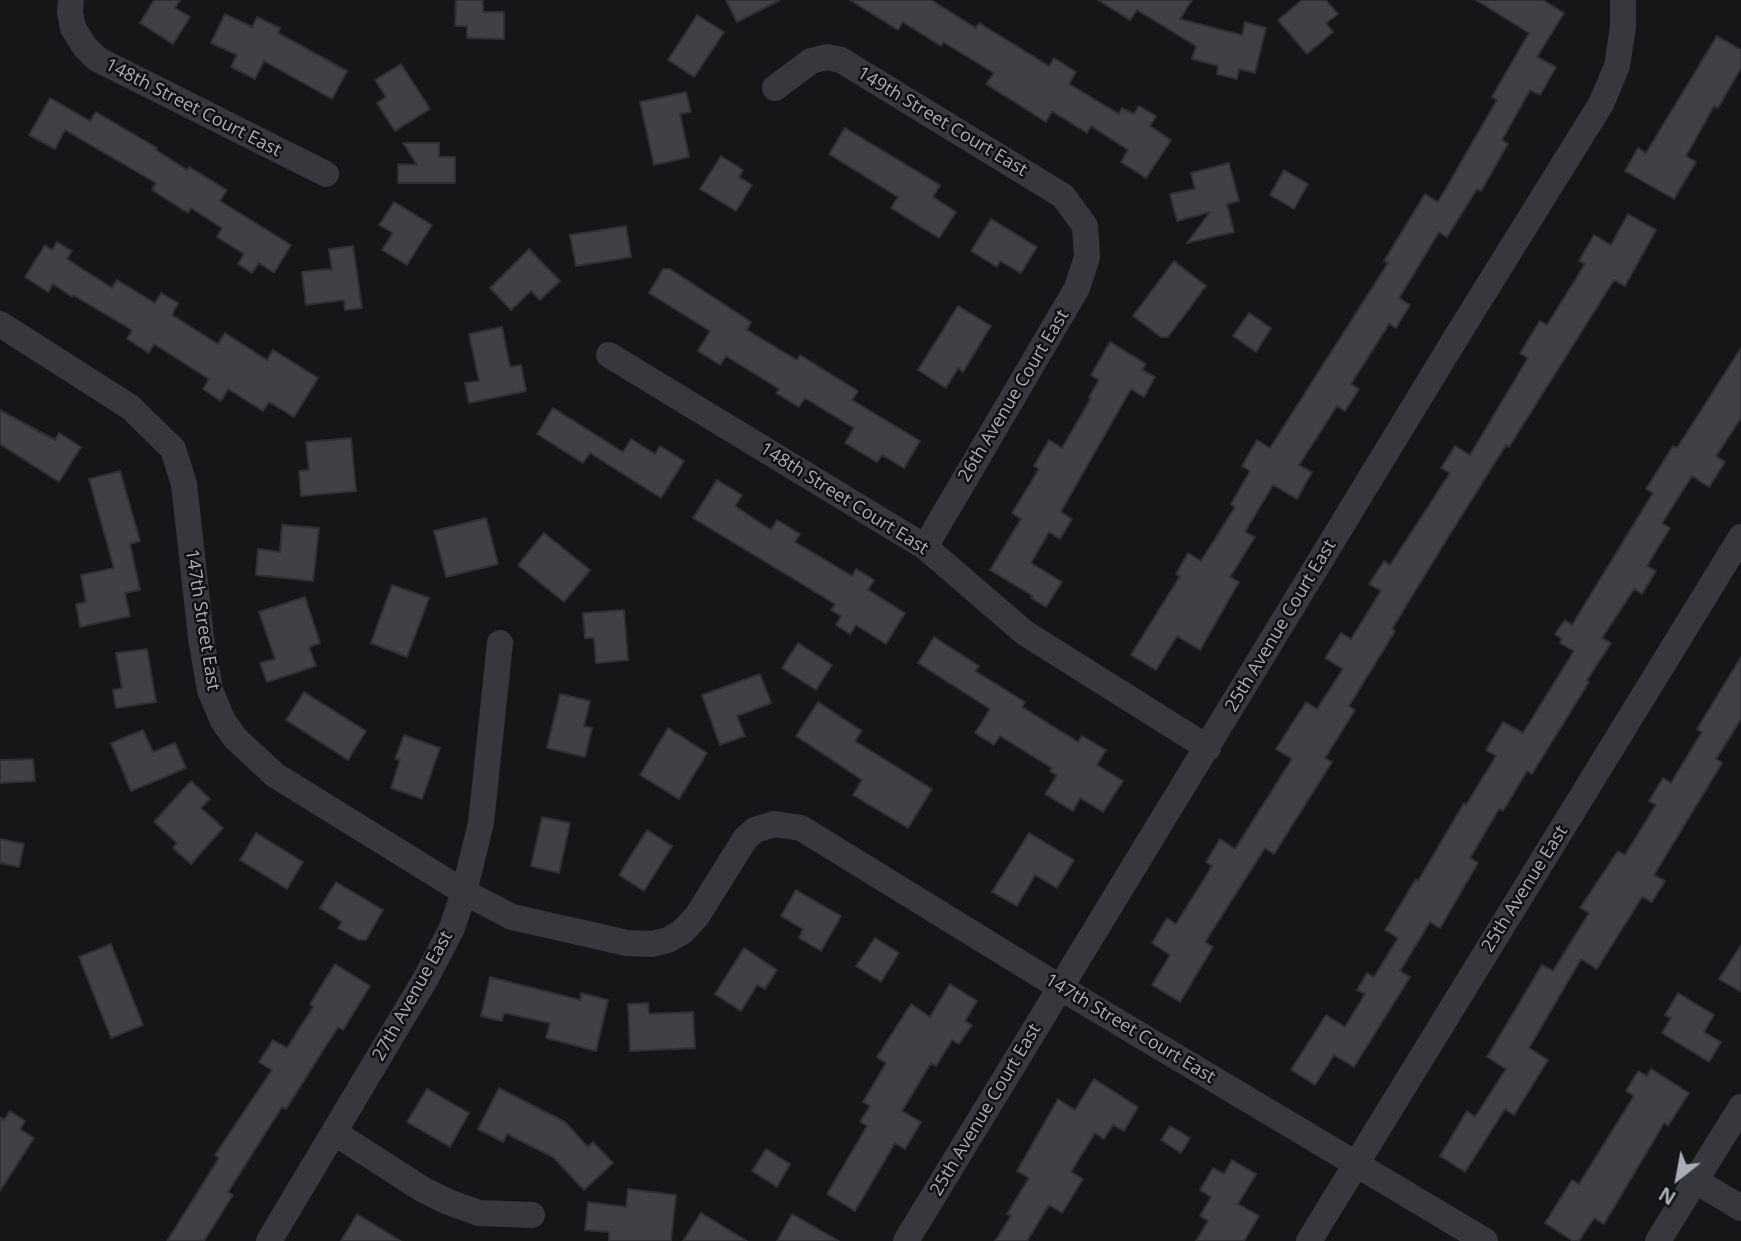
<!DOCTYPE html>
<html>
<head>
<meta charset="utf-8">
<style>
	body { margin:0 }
	#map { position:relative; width:1741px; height:1241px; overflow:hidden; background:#161618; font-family:"Open Sans",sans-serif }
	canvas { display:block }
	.north { position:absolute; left:1643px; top:1143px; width:70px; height:70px; -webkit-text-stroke:5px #111113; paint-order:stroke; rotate:211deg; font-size:19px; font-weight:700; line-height:28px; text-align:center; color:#a8adb8 }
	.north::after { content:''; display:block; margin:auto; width:24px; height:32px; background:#a8adb8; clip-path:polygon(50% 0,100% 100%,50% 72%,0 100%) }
</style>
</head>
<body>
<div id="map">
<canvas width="1741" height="1241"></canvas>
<div class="north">N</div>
</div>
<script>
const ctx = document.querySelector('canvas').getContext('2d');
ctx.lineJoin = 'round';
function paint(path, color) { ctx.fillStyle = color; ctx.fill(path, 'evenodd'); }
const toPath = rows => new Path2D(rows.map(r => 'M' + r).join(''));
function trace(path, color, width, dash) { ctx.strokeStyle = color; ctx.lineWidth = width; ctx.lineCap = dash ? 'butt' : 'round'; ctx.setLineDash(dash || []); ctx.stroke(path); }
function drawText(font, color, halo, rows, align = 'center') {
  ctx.font = font + ' "Open Sans",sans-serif'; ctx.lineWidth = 5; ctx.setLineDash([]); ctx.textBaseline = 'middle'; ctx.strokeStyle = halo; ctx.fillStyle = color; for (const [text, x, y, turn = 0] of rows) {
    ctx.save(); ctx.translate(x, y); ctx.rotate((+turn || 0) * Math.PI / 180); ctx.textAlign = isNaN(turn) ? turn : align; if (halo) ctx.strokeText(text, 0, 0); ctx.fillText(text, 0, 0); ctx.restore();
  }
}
const building = toPath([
	[154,0,180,0,175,8,190,17,173,44,140,23,154,0],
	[456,0,483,0,483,12,504,12,504,39,467,38,467,26,455,26,456,0],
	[726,0,780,0,737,22,726,0],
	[850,0,931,0,976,28,979,23,1049,66,1054,58,1076,72,1069,84,1119,114,1122,108,1134,114,1139,106,1156,116,1150,126,1171,140,1146,178,1121,162,1128,150,1091,126,1087,133,1052,111,1046,122,986,84,994,73,943,42,941,46,903,22,898,30,850,0],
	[1098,0,1192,0,1180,19,1242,35,1245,22,1266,28,1255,73,1239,69,1237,79,1217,74,1218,66,1192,59,1196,46,1137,10,1130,20,1098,0],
	[1302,0,1326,0,1338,14,1326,23,1333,32,1307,54,1278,20,1302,0],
	[1476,0,1543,0,1564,13,1537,57,1556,67,1540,95,1530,90,1502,140,1508,144,1481,191,1477,189,1447,237,1439,232,1399,298,1410,305,1396,328,1389,324,1351,384,1359,389,1345,411,1337,406,1299,465,1312,472,1297,499,1273,485,1245,532,1255,537,1230,577,1239,582,1200,650,1177,636,1156,670,1131,655,1180,576,1176,574,1188,553,1201,561,1235,507,1231,504,1250,471,1242,466,1257,440,1270,448,1388,263,1384,261,1425,194,1438,202,1497,100,1492,97,1529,33,1476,0],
	[225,14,252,27,257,17,280,28,278,33,347,71,332,99,264,61,255,79,231,67,237,55,211,43,225,14],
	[697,15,724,32,694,77,668,60,697,15],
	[1717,36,1741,50,1741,68,1718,108,1714,106,1686,156,1696,162,1674,199,1625,171,1638,148,1646,153,1717,36],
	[401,64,430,109,395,131,377,103,386,97,375,80,401,64],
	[686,92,691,112,680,114,689,157,654,165,640,102,686,92],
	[50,98,90,121,96,112,157,148,156,150,187,170,189,167,227,190,220,201,291,245,274,273,259,263,252,273,238,264,244,254,217,237,222,228,191,208,188,213,152,190,156,183,65,130,55,149,29,135,50,98],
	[845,128,940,185,933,197,956,212,939,238,891,208,898,197,829,154,845,128],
	[403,143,439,143,439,157,455,157,455,183,398,183,398,164,417,165,403,143],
	[721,156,743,170,739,177,752,185,736,211,700,189,721,156],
	[1229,163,1239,201,1227,204,1234,232,1187,243,1210,212,1177,221,1170,194,1195,189,1191,173,1229,163],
	[1284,170,1308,184,1294,209,1270,195,1284,170],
	[394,202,432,225,407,265,382,250,393,233,379,225,394,202],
	[1628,214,1656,230,1625,286,1614,280,1509,447,1506,445,1442,547,1392,629,1395,631,1349,706,1355,710,1325,758,1332,762,1274,854,1265,848,1205,942,1213,947,1180,1002,1152,985,1170,955,1152,943,1167,918,1176,924,1212,866,1206,862,1220,839,1235,849,1292,759,1276,749,1306,702,1317,709,1343,669,1325,658,1341,633,1351,639,1381,591,1369,584,1384,561,1390,565,1450,473,1441,468,1455,446,1470,455,1528,358,1520,353,1540,321,1547,325,1585,264,1579,261,1594,235,1611,245,1628,214],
	[991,219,1037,247,1021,273,1000,261,997,267,971,251,991,219],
	[626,226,631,257,576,266,570,235,626,226],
	[57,242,72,251,67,259,112,288,117,280,155,303,161,293,178,303,172,315,218,344,225,333,267,360,273,350,318,378,294,417,269,402,263,411,228,389,221,401,203,389,209,379,154,344,149,353,127,339,132,330,73,295,72,297,53,284,48,292,25,277,45,245,52,250,57,242],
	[353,246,362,308,345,310,344,300,306,305,302,272,328,269,332,271,329,249,353,246],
	[529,249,560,281,540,300,531,291,511,310,490,288,529,249],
	[1174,261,1206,286,1168,337,1161,337,1133,316,1174,261],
	[663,269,670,269,751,322,747,330,797,360,800,355,858,391,852,400,920,441,904,468,882,455,877,462,845,443,854,428,805,398,799,407,776,393,779,389,726,356,720,365,698,351,710,331,649,293,663,269],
	[958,306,991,326,963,372,958,368,946,388,918,370,958,306],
	[1249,313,1271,328,1256,352,1233,336,1249,313],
	[502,327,510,367,521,365,526,391,469,403,465,383,479,381,469,334,502,327],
	[1110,342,1146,364,1142,370,1155,377,1144,397,1131,389,1063,508,1061,512,1072,519,1060,539,1049,532,1031,563,1062,582,1046,607,1031,598,1033,596,990,570,1021,519,1012,513,1039,469,1034,466,1049,440,1062,448,1091,398,1089,397,1099,380,1091,375,1110,342],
	[1741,348,1741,418,1716,456,1725,462,1709,487,1692,476,1662,523,1670,528,1647,566,1656,571,1642,594,1634,589,1602,638,1611,643,1587,680,1589,682,1532,774,1527,771,1503,811,1499,809,1470,858,1478,863,1440,928,1430,922,1400,971,1410,977,1354,1067,1334,1055,1315,1085,1291,1070,1326,1015,1345,1027,1365,994,1357,990,1367,973,1374,977,1398,938,1385,930,1416,879,1418,881,1464,803,1466,805,1496,756,1486,750,1503,722,1523,733,1574,651,1560,643,1562,639,1555,634,1565,620,1572,625,1653,493,1646,489,1673,446,1677,448,1741,348],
	[553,408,623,452,631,439,655,454,660,446,684,461,661,498,590,453,583,463,537,434,553,408],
	[0,410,55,440,59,433,81,447,59,482,0,444,0,410],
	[351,438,356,491,301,496,299,471,309,470,306,442,351,438],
	[120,471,140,541,130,544,140,590,125,593,130,616,80,627,76,604,86,602,81,575,114,568,89,479,120,471],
	[717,480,742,495,735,506,771,530,777,520,800,534,795,542,852,576,856,569,874,580,868,590,905,613,886,644,856,625,850,634,836,625,841,616,831,610,835,604,693,518,717,480],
	[486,518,498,564,446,577,434,531,486,518],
	[282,525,319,528,313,581,256,575,258,549,280,552,282,525],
	[544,533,590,570,564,602,518,565,544,533],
	[392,585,429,598,407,657,371,643,392,585],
	[305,597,320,643,309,647,316,666,267,682,260,663,275,659,259,612,305,597],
	[624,610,628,660,596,663,594,638,585,638,583,613,624,610],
	[934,637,979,666,975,671,1025,702,1022,707,1078,742,1082,736,1106,750,1097,765,1123,781,1103,812,1080,798,1073,811,1045,794,1057,775,1050,771,1052,768,1000,736,994,745,975,733,990,709,918,663,934,637],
	[798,643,832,665,816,690,782,668,798,643],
	[147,649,156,702,116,708,113,690,122,688,116,653,147,649],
	[1741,657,1741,719,1716,759,1722,763,1654,875,1665,881,1652,902,1642,897,1597,969,1581,959,1529,1048,1548,1060,1514,1115,1505,1109,1465,1172,1440,1156,1467,1111,1475,1117,1506,1069,1487,1057,1542,965,1553,971,1589,913,1580,908,1618,851,1625,855,1656,805,1649,801,1663,778,1671,783,1702,732,1697,729,1741,657],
	[760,674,771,703,737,716,745,736,720,745,702,695,760,674],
	[304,692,366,731,348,760,286,720,304,692],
	[560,694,590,701,584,726,592,728,585,757,547,748,560,694],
	[818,702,862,731,855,741,932,789,908,828,853,795,862,780,796,736,818,702],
	[668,728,707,753,679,799,640,775,668,728],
	[143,730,153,752,175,743,186,768,131,791,111,743,143,730],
	[404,735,440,748,422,799,391,788,400,760,395,759,404,735],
	[33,759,35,781,0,783,0,760,33,759],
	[191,781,210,799,201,808,223,828,191,864,173,848,177,843,154,822,191,781],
	[542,817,570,823,559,873,531,866,542,817],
	[647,830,672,846,644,891,619,875,647,830],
	[256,833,303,862,287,889,240,860,256,833],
	[1029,833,1074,860,1057,888,1035,875,1017,906,992,892,1029,833],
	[0,839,24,844,19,867,0,863,0,839],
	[336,882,383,910,366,940,359,940,338,928,342,922,320,908,336,882],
	[796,890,841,916,821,951,799,938,803,929,781,916,796,890],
	[875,938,899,953,881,982,856,966,875,938],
	[111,944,143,1025,111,1038,79,957,111,944],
	[1741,945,1741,992,1719,979,1741,945],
	[744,948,777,970,765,989,757,985,741,1011,715,994,744,948],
	[335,964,370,986,343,1030,338,1027,286,1109,282,1107,228,1192,233,1195,204,1241,167,1241,219,1158,215,1155,272,1070,259,1062,273,1040,287,1048,313,1007,310,1004,335,964],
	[490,977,580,1000,581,993,608,1000,596,1051,546,1038,550,1023,504,1013,502,1021,481,1016,490,977],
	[950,984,977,1001,965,1021,972,1025,959,1044,952,1040,936,1066,931,1063,902,1111,921,1122,905,1149,895,1143,855,1211,827,1194,867,1126,860,1122,870,1106,863,1102,886,1063,877,1057,911,1004,930,1017,950,984],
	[1678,993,1714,1015,1704,1032,1721,1042,1709,1062,1662,1033,1671,1018,1665,1015,1678,993],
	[648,1003,649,1014,693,1012,695,1048,630,1051,628,1004,648,1003],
	[1651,1069,1689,1093,1668,1126,1664,1123,1604,1224,1594,1218,1579,1241,1573,1241,1545,1223,1572,1180,1579,1184,1634,1096,1626,1091,1638,1071,1647,1076,1651,1069],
	[1094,1079,1138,1107,1124,1131,1113,1125,1104,1139,1095,1133,1071,1172,1083,1179,1062,1213,1049,1205,1027,1241,995,1241,1011,1216,1007,1214,1029,1178,1017,1171,1058,1099,1075,1110,1094,1079],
	[499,1088,565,1122,588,1147,593,1142,613,1163,584,1190,553,1157,507,1134,503,1142,478,1129,499,1088],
	[427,1089,469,1113,450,1147,407,1122,427,1089],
	[10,1111,25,1121,20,1129,34,1138,0,1191,0,1117,4,1120,10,1111],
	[1170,1126,1190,1138,1181,1153,1161,1140,1170,1126],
	[766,1149,790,1164,777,1187,752,1171,766,1149],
	[1232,1160,1256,1174,1238,1204,1259,1216,1244,1241,1196,1241,1208,1221,1200,1216,1211,1197,1200,1190,1213,1168,1224,1174,1232,1160],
	[628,1189,676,1195,671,1241,609,1241,609,1232,585,1230,588,1202,626,1207,628,1189],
	[701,1213,747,1241,683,1241,701,1213],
	[357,1214,401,1241,341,1241,357,1214],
	[792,1214,839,1241,777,1241,792,1214]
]);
paint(building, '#404145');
trace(building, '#303034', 2);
trace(toPath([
	[71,0,70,12,73,28,85,47,97,59,326,174],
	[775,88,811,61,827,57,841,60,1063,196,1085,226,1087,257,1077,288,925,547],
	[0,324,130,407,173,449,184,484,201,638,210,690,223,721,235,738,275,775,464,892,512,917,627,943,652,944,668,940,682,932,697,916,745,839,755,830,774,824,801,828,1061,988,1485,1241],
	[609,355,925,547,1025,633,1208,748],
	[335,1133,422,1189,448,1202,479,1213,532,1215],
	[1696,1181,1741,1208],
	[269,1241,426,978,452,928,464,892,481,823,500,643],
	[906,1241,1460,331,1601,104,1617,66,1623,27,1623,0],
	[1309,1241,1741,537],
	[1658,1241,1741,1107]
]), '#37383d', 26);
drawText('18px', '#a8adb8', '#111113', [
	["148th Street Court East",193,108,27],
	["149th Street Court East",942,122,31],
	["26th Avenue Court East",1014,396,-59],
	["148th Street Court East",844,499,32],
	["147th Street East",202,620,81],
	["25th Avenue Court East",1281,626,-59],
	["25th Avenue East",1525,889,-58],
	["27th Avenue East",413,996,-61],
	["147th Street Court East",1130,1029,31],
	["25th Avenue Court East",986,1110,-59]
]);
</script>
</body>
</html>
